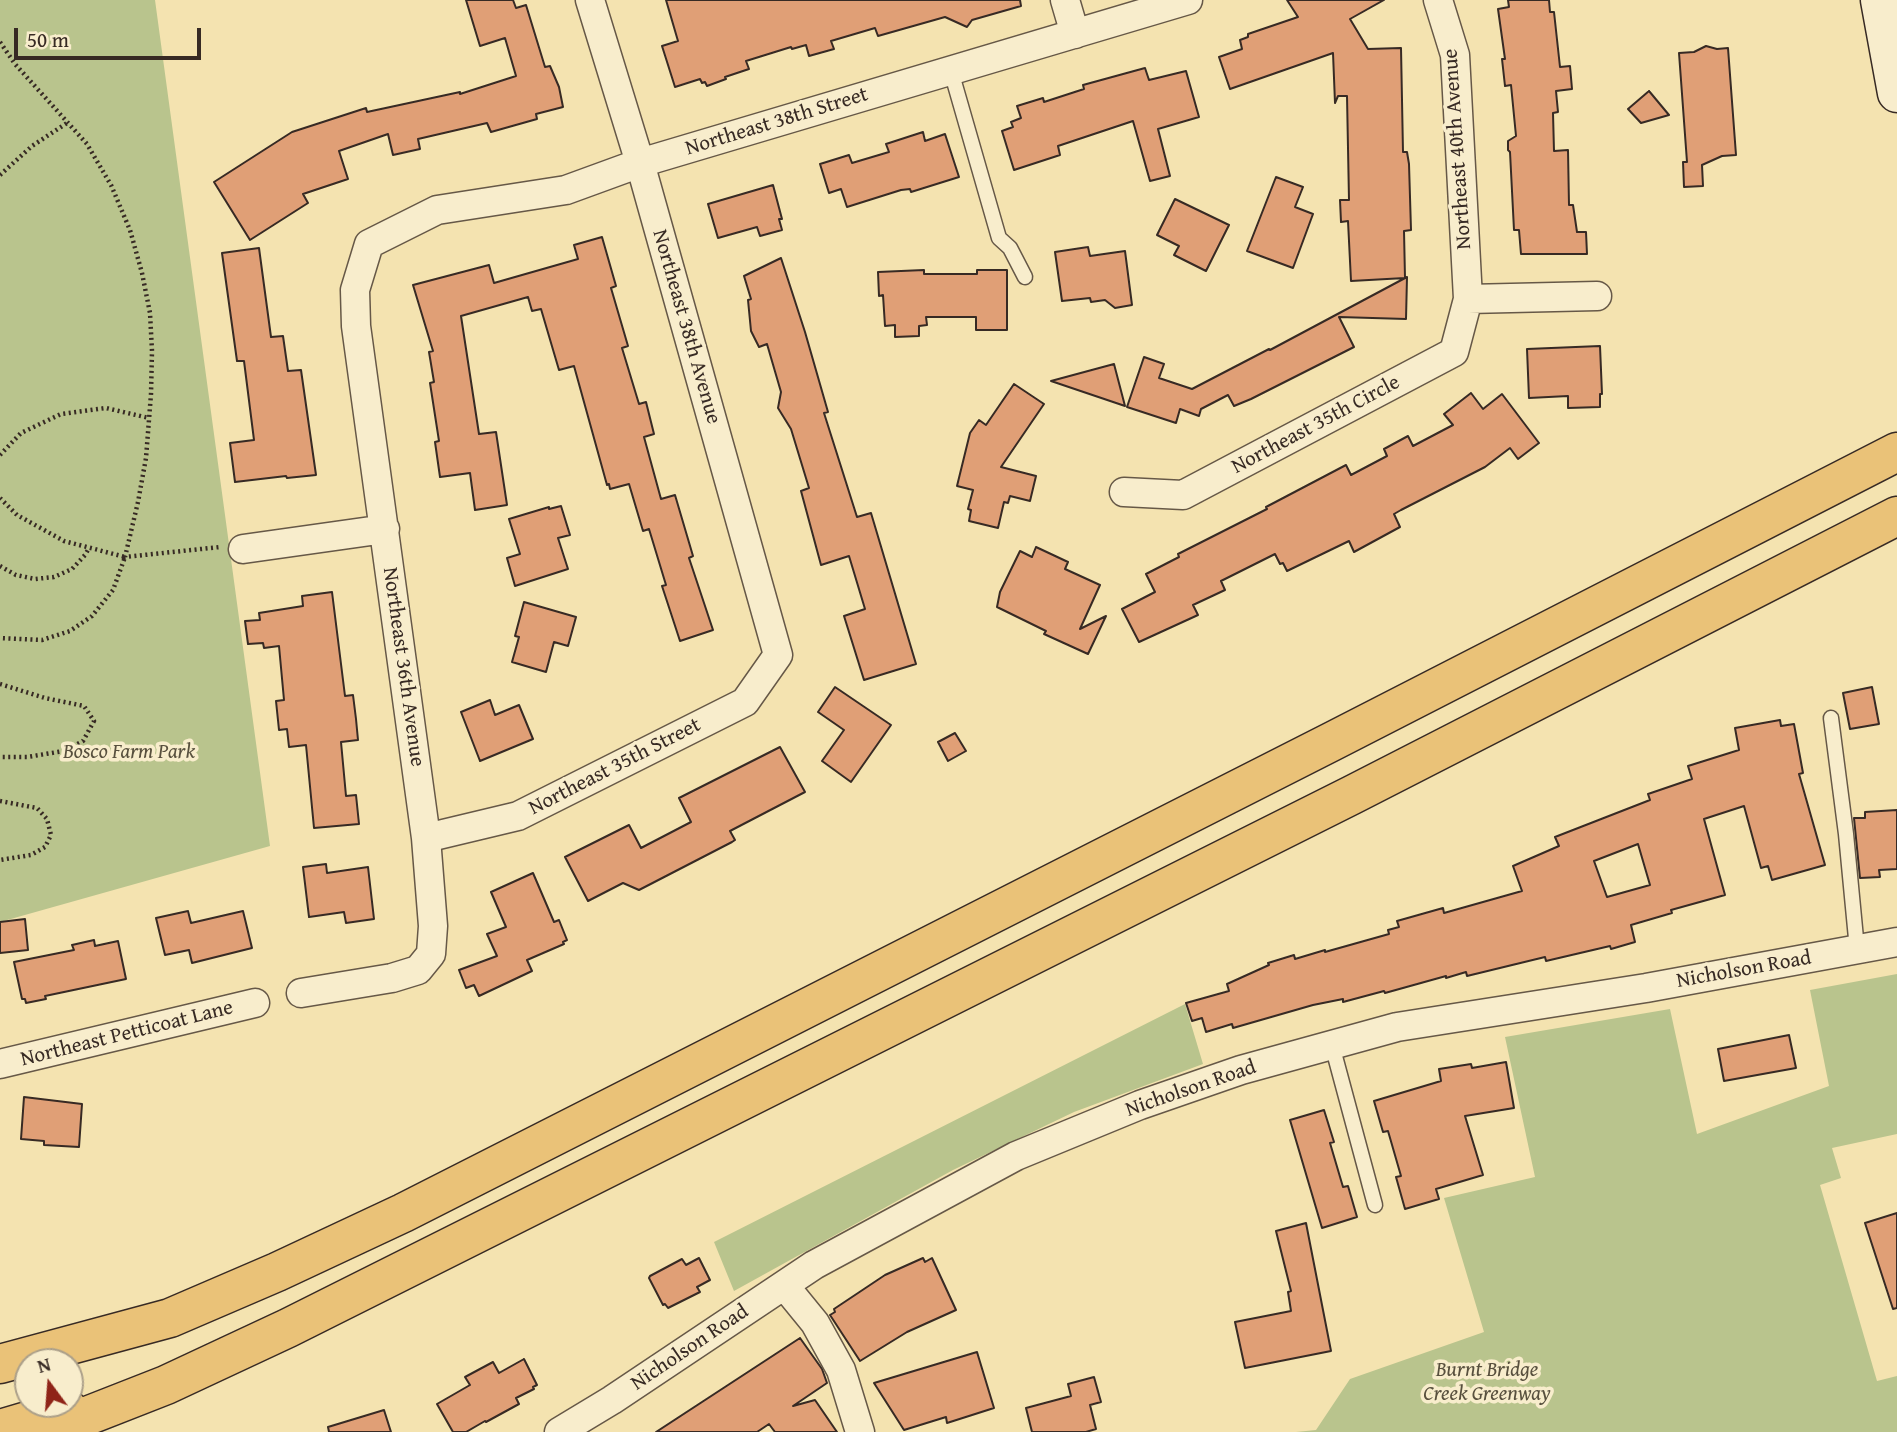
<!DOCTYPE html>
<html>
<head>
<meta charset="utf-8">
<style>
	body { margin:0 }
	#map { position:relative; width:1897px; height:1432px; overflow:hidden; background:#f4e3b0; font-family:"Gentium Book Plus",serif }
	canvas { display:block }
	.north { position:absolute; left:14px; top:1348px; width:70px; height:70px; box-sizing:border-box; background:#f8edcc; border:2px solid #ab9f89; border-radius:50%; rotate:344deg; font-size:19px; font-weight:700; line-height:28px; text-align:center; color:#372a24 }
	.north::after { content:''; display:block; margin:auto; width:24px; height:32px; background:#8f2418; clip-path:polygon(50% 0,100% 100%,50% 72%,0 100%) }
	.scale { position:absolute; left:14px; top:28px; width:187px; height:32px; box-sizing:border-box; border:4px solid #372a24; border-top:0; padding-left:9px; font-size:21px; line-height:24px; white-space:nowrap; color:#372a24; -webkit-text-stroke:5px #f8edcc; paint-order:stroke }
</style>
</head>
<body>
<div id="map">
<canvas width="1897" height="1432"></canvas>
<div class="north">N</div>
<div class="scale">50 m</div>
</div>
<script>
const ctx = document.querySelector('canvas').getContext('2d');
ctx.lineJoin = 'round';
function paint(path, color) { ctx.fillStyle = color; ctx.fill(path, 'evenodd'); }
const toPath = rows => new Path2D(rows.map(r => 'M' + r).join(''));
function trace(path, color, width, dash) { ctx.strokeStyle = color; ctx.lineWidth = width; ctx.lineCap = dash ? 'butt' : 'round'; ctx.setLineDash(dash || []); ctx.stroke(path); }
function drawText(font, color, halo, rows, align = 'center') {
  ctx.font = font + ' "Gentium Book Plus",serif'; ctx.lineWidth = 7; ctx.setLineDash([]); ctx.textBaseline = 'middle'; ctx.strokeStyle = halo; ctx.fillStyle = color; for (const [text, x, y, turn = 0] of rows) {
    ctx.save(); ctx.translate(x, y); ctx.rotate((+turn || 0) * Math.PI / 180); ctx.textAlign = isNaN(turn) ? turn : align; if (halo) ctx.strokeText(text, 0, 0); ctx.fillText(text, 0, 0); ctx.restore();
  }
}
paint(toPath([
	[0,0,155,0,270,846,0,922],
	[1897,974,1897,1134,1832,1148,1841,1178,1820,1185,1877,1381,1897,1376,1897,1432,1296,1432,1316,1430,1350,1379,1484,1332,1444,1198,1535,1177,1505,1037,1670,1009,1697,1134,1829,1086,1810,990],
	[1185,1004,1203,1064,1074,1112,953,1170,734,1291,714,1242]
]), '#b9c48d');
const building = toPath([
	[466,0,513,0,516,8,526,5,545,67,550,66,559,87,563,107,536,114,537,119,491,132,487,123,418,139,420,149,393,155,388,134,339,151,348,179,303,194,308,203,250,240,214,182,292,132,366,108,367,112,460,92,460,94,516,76,505,38,480,46,466,0],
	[666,0,1020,0,1021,6,972,20,967,27,945,17,878,36,875,28,831,41,834,49,809,56,806,45,792,49,791,47,746,61,749,69,725,77,726,79,707,86,705,82,702,83,700,79,675,87,662,46,678,41,666,0],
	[1287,0,1384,0,1350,19,1368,49,1401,48,1403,152,1407,152,1409,164,1411,230,1404,231,1405,278,1351,281,1348,221,1341,222,1340,200,1349,200,1347,96,1338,96,1335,103,1333,53,1230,89,1219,57,1242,49,1240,40,1248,37,1248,34,1298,17,1287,0],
	[1508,0,1549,0,1550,12,1554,12,1560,67,1570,66,1572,89,1556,91,1558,112,1553,113,1554,151,1568,150,1569,205,1573,205,1577,232,1586,232,1587,254,1521,254,1519,230,1514,230,1510,152,1508,150,1508,141,1516,136,1511,85,1505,86,1502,59,1505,59,1498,9,1509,7,1508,0],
	[1706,46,1717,49,1728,48,1736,155,1722,156,1702,165,1703,186,1684,187,1683,162,1687,162,1679,53,1694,52,1706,46],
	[1145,68,1149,80,1186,71,1199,117,1158,129,1170,176,1150,181,1133,121,1058,146,1060,155,1014,170,1002,131,1013,127,1011,122,1021,118,1017,106,1043,98,1044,102,1084,89,1083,85,1145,68],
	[1649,91,1669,115,1641,123,1628,109,1649,91],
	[923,132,925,141,945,134,959,177,911,192,910,189,901,190,847,207,841,189,829,193,820,164,849,155,852,163,889,152,886,144,923,132],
	[1276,177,1303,187,1295,207,1313,214,1293,268,1247,251,1276,177],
	[773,185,782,219,779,219,782,230,760,236,757,227,718,238,708,204,773,185],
	[1175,199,1229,225,1206,271,1174,255,1179,246,1157,235,1175,199],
	[602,237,616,286,611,288,628,346,622,348,639,404,646,402,654,434,644,437,661,499,675,495,693,556,689,558,713,630,680,641,662,586,666,585,649,529,643,531,629,484,610,489,609,484,607,485,574,366,559,370,541,309,532,311,528,297,461,316,479,434,496,432,507,505,475,510,470,473,440,477,435,442,439,441,430,383,434,382,429,352,433,351,413,285,489,265,494,283,578,259,574,245,602,237],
	[1088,247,1090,256,1125,251,1132,305,1115,308,1105,300,1091,302,1090,298,1062,301,1055,252,1088,247],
	[259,248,271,337,283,336,288,371,301,370,316,475,287,478,286,476,235,482,230,443,254,440,244,361,237,361,222,253,259,248],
	[781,258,805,332,828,412,824,413,857,517,871,513,916,664,864,680,844,616,865,609,849,556,821,565,801,491,809,488,791,429,778,408,781,392,767,344,759,347,751,331,748,300,751,299,744,276,781,258],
	[924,270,924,274,977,274,977,270,1007,270,1007,330,976,330,976,317,926,317,927,325,919,326,919,336,895,337,895,325,885,326,883,295,879,296,878,272,924,270],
	[1407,277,1406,319,1339,317,1354,347,1251,399,1234,406,1228,395,1201,409,1199,416,1180,409,1176,423,1127,407,1144,357,1164,364,1159,378,1192,389,1269,349,1270,350,1407,277],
	[1600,346,1602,394,1600,394,1600,407,1568,408,1568,396,1529,398,1527,349,1600,346],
	[1114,364,1125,406,1051,381,1114,364],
	[1014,384,1044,404,1001,467,1036,476,1030,501,1010,496,1008,503,1004,502,998,528,969,521,971,510,968,509,973,490,957,486,970,433,979,420,986,425,1014,384],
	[1471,393,1483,409,1502,394,1539,443,1518,459,1510,448,1485,467,1401,510,1394,514,1400,527,1354,552,1349,541,1287,571,1283,563,1280,564,1275,554,1221,581,1225,590,1193,605,1198,615,1139,642,1122,609,1155,592,1146,574,1179,557,1178,554,1267,509,1266,507,1346,465,1351,475,1387,456,1384,449,1408,436,1413,446,1453,425,1444,414,1471,393],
	[561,506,570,535,558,538,568,569,515,586,507,558,520,554,509,519,549,507,549,509,561,506],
	[1036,547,1068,562,1065,569,1100,585,1080,629,1106,616,1088,654,1044,634,1046,631,997,607,1000,592,1020,551,1032,557,1036,547],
	[332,592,345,696,353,695,356,719,358,740,341,742,346,796,356,795,359,824,314,828,306,745,289,747,287,729,279,730,276,701,284,700,279,646,264,648,263,643,248,644,245,621,260,620,259,613,303,606,302,596,332,592],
	[524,602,576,617,568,646,554,642,546,672,512,662,519,637,515,636,524,602],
	[835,687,891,725,851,782,822,761,844,730,818,712,835,687],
	[1872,687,1879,724,1850,729,1843,693,1872,687],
	[490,700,495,715,519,705,533,739,480,761,461,712,490,700],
	[1780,720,1781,726,1794,724,1803,773,1799,774,1825,865,1772,880,1768,866,1761,868,1744,806,1704,819,1725,895,1671,910,1672,913,1631,925,1635,942,1611,949,1610,946,1546,961,1545,957,1467,976,1466,972,1446,978,1446,976,1385,993,1384,991,1343,1002,1343,999,1313,1005,1233,1028,1232,1024,1206,1032,1202,1018,1192,1021,1186,1003,1229,991,1227,984,1269,965,1268,963,1294,955,1295,959,1325,950,1325,952,1389,934,1388,930,1399,927,1397,921,1443,908,1444,913,1522,891,1513,866,1559,846,1555,837,1650,800,1648,794,1692,779,1688,766,1739,750,1735,728,1780,720],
	[1638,844,1650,885,1607,897,1594,861,1638,844],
	[955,733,966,751,948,761,938,742,955,733],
	[780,747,805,792,730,831,735,840,732,842,639,890,623,883,588,901,565,857,629,825,641,848,691,822,679,798,780,747],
	[1897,810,1897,869,1879,870,1880,877,1860,878,1854,818,1865,818,1865,812,1897,810],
	[326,864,327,873,368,867,374,919,346,923,344,912,309,917,303,867,326,864],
	[533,873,554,922,559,920,567,940,563,942,564,944,527,960,532,971,479,996,474,985,466,988,459,970,497,956,487,934,506,927,491,892,533,873],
	[188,911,191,923,243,911,252,948,192,963,189,950,165,955,156,918,188,911],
	[25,919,28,950,0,953,0,922,25,919],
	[94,940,95,946,118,941,126,979,45,996,46,999,26,1003,25,999,22,999,14,962,74,950,72,945,94,940],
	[1789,1035,1796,1068,1724,1081,1718,1049,1789,1035],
	[1506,1062,1514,1108,1465,1116,1483,1175,1436,1189,1439,1199,1405,1209,1396,1177,1401,1176,1388,1131,1383,1132,1374,1101,1441,1081,1439,1069,1471,1064,1472,1068,1506,1062],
	[24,1097,82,1104,79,1147,44,1145,44,1141,21,1139,24,1097],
	[1324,1110,1334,1142,1330,1143,1343,1187,1348,1186,1357,1217,1322,1228,1290,1120,1324,1110],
	[1897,1213,1897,1308,1893,1309,1865,1223,1897,1213],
	[1306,1223,1331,1351,1245,1368,1235,1322,1291,1311,1288,1292,1291,1291,1276,1231,1306,1223],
	[699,1258,710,1280,697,1287,700,1292,668,1308,665,1304,663,1305,649,1278,650,1276,682,1259,686,1265,699,1258],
	[923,1258,925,1262,932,1258,956,1310,907,1332,860,1361,830,1315,835,1312,834,1309,885,1275,923,1258],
	[800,1338,822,1369,827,1383,793,1406,815,1400,837,1432,775,1432,769,1424,757,1432,656,1432,800,1338],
	[977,1352,994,1408,947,1423,946,1417,904,1430,874,1383,977,1352],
	[524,1359,537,1385,533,1387,534,1389,516,1398,519,1404,486,1422,485,1421,466,1432,453,1432,437,1404,470,1385,465,1377,493,1362,499,1373,524,1359],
	[1094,1377,1101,1402,1090,1405,1096,1429,1086,1432,1032,1432,1026,1408,1071,1396,1068,1384,1094,1377],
	[384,1410,391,1432,329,1432,328,1427,384,1410]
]);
paint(building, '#e09f76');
trace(building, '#372a24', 2);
const lane = toPath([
	[951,71,999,238,1010,248,1025,277],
	[1831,718,1846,834,1857,949],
	[1332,1045,1375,1205]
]);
const street = toPath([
	[1065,0,1075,34],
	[1468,299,1597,296],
	[1124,492,1183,495,1454,352,1468,299,1455,55,1438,0],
	[243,549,385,529],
	[426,838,518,816,745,702,778,655,640,163,590,0],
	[301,993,392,978,418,970,431,954,433,926,426,838,356,326,355,290,369,244,437,210,566,190,640,163,1188,0],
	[0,1064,255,1003],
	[784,1285,815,1323,841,1370,860,1432],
	[559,1432,612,1400,814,1265,1016,1156,1140,1105,1241,1070,1397,1027,1646,988,1897,942]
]);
const secondary = toPath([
	[1880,0,1897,93]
]);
const highway = toPath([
	[0,1364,170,1318,277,1272,403,1213,1331,742,1897,452],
	[0,1429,68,1409],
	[46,1432,166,1385,288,1328,1352,795,1897,516]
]);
trace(lane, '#665847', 17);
trace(street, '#665847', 31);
trace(secondary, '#372a24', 41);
trace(highway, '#372a24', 41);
trace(toPath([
	[0,42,15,64,87,144,111,185,130,230,142,273,150,313,152,351,151,394,146,458,138,502,125,557,220,547],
	[0,175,32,146,67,123],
	[0,455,21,433,61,414,106,408,149,418],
	[0,498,17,515,64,541,125,557,113,590,92,616,70,631,42,640,0,638],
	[0,566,16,575,35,579,54,577,72,569,85,555,89,548],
	[0,684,45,698,84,706,94,721,83,741,64,751,27,757,0,757],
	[0,801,37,808,47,819,51,835,45,847,31,855,0,860]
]), '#372a24', 4.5, [2, 3.5]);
trace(lane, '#f8edcc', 14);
trace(street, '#f8edcc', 28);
trace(secondary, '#f8edcc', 38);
trace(highway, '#eac278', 38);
drawText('21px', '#372a24', '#f8edcc', [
	["Northeast 38th Street",777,122,-17],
	["Northeast 40th Avenue",1458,149,-94],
	["Northeast 38th Avenue",686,327,74],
	["Northeast 35th Circle",1316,425,-28],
	["Northeast 36th Avenue",403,667,82],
	["Northeast 35th Street",615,767,-27],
	["Nicholson Road",1744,970,-10],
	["Northeast Petticoat Lane",127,1034,-14],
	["Nicholson Road",1191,1089,-19],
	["Nicholson Road",690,1348,-34]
]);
drawText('italic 21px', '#58503e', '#f8edcc', [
	["Bosco Farm Park",129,753],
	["Burnt Bridge",1487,1371],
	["Creek Greenway",1487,1395]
]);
</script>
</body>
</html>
